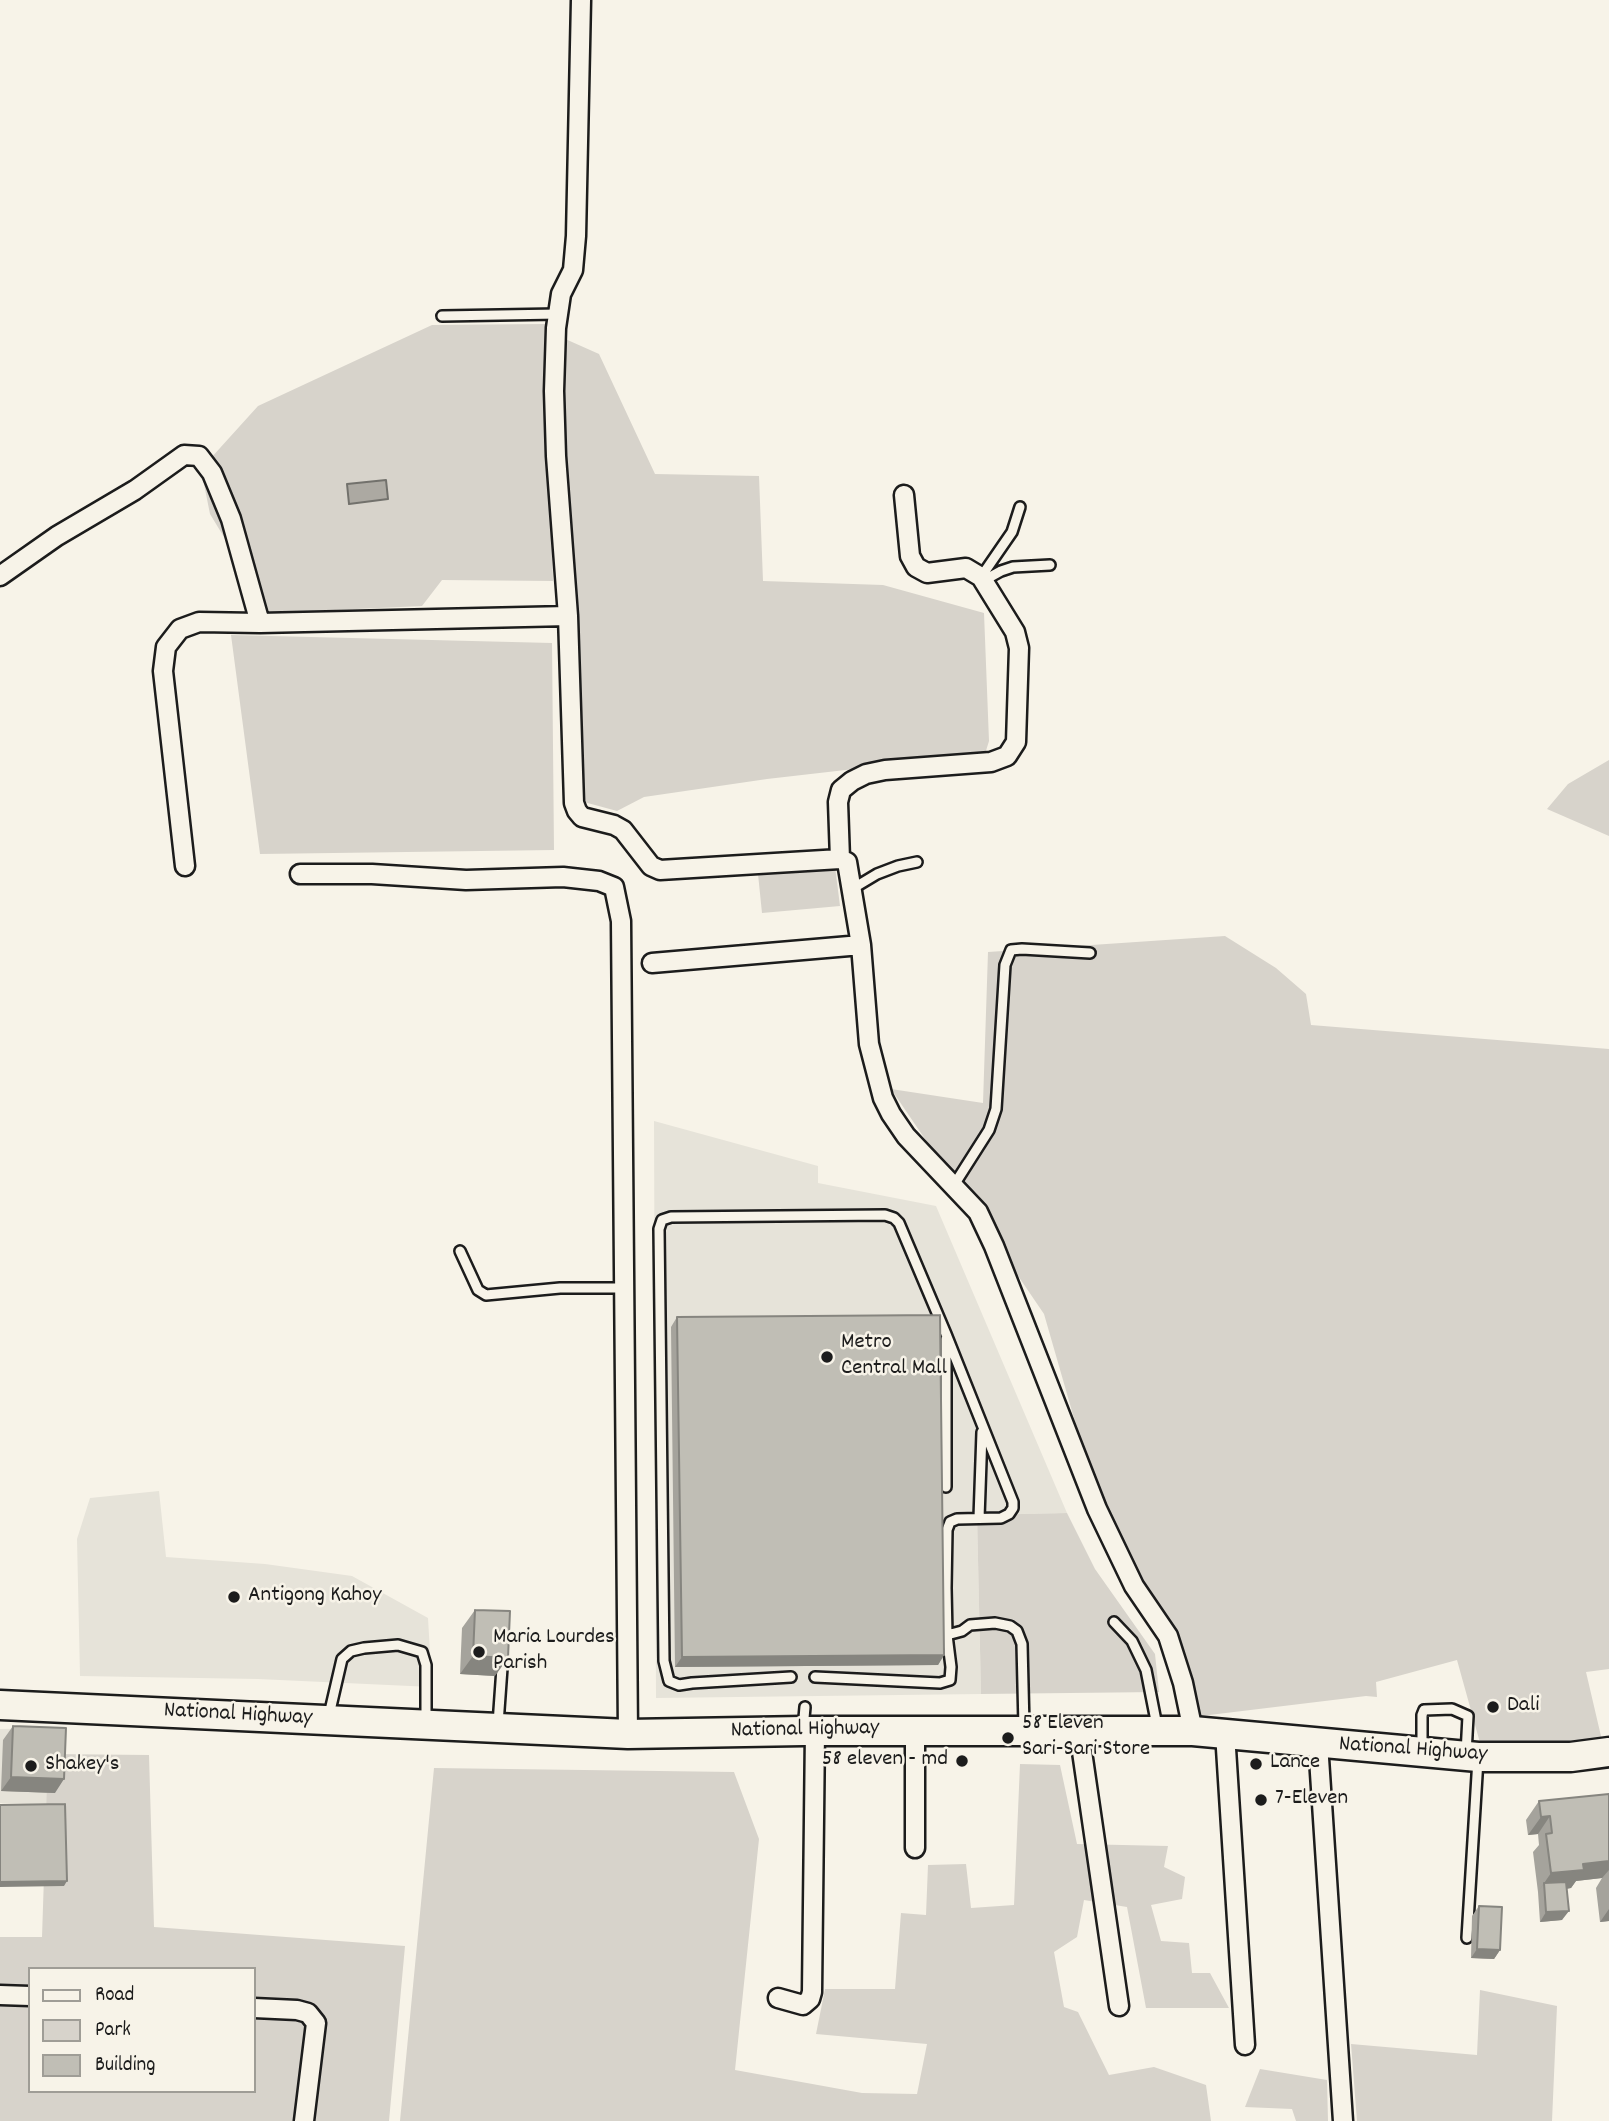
<!DOCTYPE html>
<html>
<head>
<meta charset="utf-8">
<style>
	body { margin:0 }
	#map { position:relative; width:1609px; height:2121px; overflow:hidden; background:#f7f3e8; font-family:Dekko,sans-serif }
	canvas { display:block }
	.legend { position:absolute; left:28px; top:1967px; width:228px; height:126px; box-sizing:border-box; background:#f7f3e8; border:2px solid #9f9d96; margin:0; padding:9px 12px; list-style:none; font-size:21px; color:#1c1c1c }
	.legend li { display:flex; align-items:center; gap:14px; height:35px }
	.legend b { width:35px; border:2px solid #9f9d96 }
</style>
</head>
<body>
<div id="map">
<canvas width="1609" height="2121"></canvas>
<ul class="legend">
<li><b style="height:9px;background:#f7f3e8"></b>Road</li>
<li><b style="height:19px;background:#d7d3cb"></b>Park</li>
<li><b style="height:19px;background:#c0beb5"></b>Building</li>
</ul>
</div>
<script>
const ctx = document.querySelector('canvas').getContext('2d');
ctx.lineJoin = 'round';
function paint(path, color) { ctx.fillStyle = color; ctx.fill(path, 'evenodd'); }
const toPath = rows => new Path2D(rows.map(r => 'M' + r).join(''));
function trace(path, color, width, dash) { ctx.strokeStyle = color; ctx.lineWidth = width; ctx.lineCap = dash ? 'butt' : 'round'; ctx.setLineDash(dash || []); ctx.stroke(path); }
function drawText(font, color, halo, rows, align = 'center') {
  ctx.font = font + ' Dekko,sans-serif'; ctx.lineWidth = 5; ctx.setLineDash([]); ctx.textBaseline = 'middle'; ctx.strokeStyle = halo; ctx.fillStyle = color; for (const [text, x, y, turn = 0] of rows) {
    ctx.save(); ctx.translate(x, y); ctx.rotate((+turn || 0) * Math.PI / 180); ctx.textAlign = isNaN(turn) ? turn : align; if (halo) ctx.strokeText(text, 0, 0); ctx.fillText(text, 0, 0); ctx.restore();
  }
}
paint(toPath([
	[654,1121,818,1166,818,1183,936,1206,1067,1513,977,1515,981,1694,656,1698],
	[159,1491,166,1557,265,1564,352,1576,428,1618,432,1687,258,1679,80,1676,77,1539,90,1498],
	[63,1728,59,1805,0,1803,0,1729]
]), '#e6e3d9');
paint(toPath([
	[545,324,553,581,442,580,422,606,270,613,210,514,201,469,258,406,432,325],
	[563,338,599,354,655,474,759,476,763,581,883,585,984,613,989,741,985,754,767,779,644,797,617,811,584,802,565,457],
	[231,635,552,643,554,850,260,854],
	[1609,760,1609,836,1547,809,1568,784],
	[835,866,840,906,762,913,758,874],
	[1225,936,1276,968,1306,994,1311,1025,1609,1049,1609,1669,1586,1672,1604,1749,1482,1750,1457,1660,1376,1682,1377,1697,1366,1696,1201,1716,1103,1519,1044,1314,891,1089,983,1103,988,952],
	[1067,1513,1095,1569,1155,1654,1159,1692,981,1694,977,1515],
	[48,1754,149,1755,154,1927,405,1946,389,2121,0,2121,0,1937,42,1937],
	[30,1969,254,1969,254,2091,30,2091],
	[1020,1764,1060,1765,1077,1844,1168,1846,1164,1867,1185,1877,1182,1899,1151,1905,1161,1941,1189,1943,1192,1973,1210,1973,1229,2008,1146,2008,1127,1907,1084,1900,1077,1937,1054,1952,1064,2007,1078,2012,1109,2075,1154,2067,1206,2085,1211,2121,400,2121,434,1768,734,1772,759,1839,735,2070,862,2093,917,2094,927,2044,816,2034,825,1989,895,1989,901,1913,926,1915,928,1865,966,1864,971,1908,1014,1905],
	[1480,1990,1557,2006,1552,2121,1357,2121,1351,2044,1477,2055],
	[1260,2069,1327,2080,1328,2121,1296,2121,1292,2109,1245,2107]
]), '#d7d3cb');
const water = toPath([
	[386,480,388,499,349,504,347,484,386,480]
]);
paint(water, '#aca9a2');
trace(water, '#72716c', 2);
const lane = toPath([
	[442,316,558,314],
	[981,577,1012,532,1020,507],
	[983,581,1001,571,1013,567,1050,565],
	[852,889,877,874,898,866,917,862],
	[954,1185,989,1130,996,1109,1005,965,1011,950,1022,949,1090,953],
	[460,1251,478,1290,486,1295,560,1288,623,1288],
	[946,1339,946,1487],
	[979,1518,982,1432],
	[1114,1622,1132,1641,1146,1670,1157,1726],
	[947,1635,962,1631,970,1625,995,1623,1010,1626,1017,1631,1022,1644,1024,1727],
	[791,1677,692,1683,679,1685,669,1681,664,1661,659,1229,662,1220,671,1217,885,1215,894,1218,899,1223,946,1334,1013,1502,1013,1508,1009,1514,1001,1518,957,1519,950,1522,947,1530,946,1588,947,1635,951,1667,950,1680,940,1683,815,1677],
	[329,1715,342,1659,351,1651,364,1648,398,1645,422,1652,426,1665,426,1723],
	[498,1724,502,1668],
	[803,1729,805,1707],
	[1422,1748,1422,1715,1424,1710,1452,1709,1468,1716,1466,1754],
	[1467,1938,1478,1759]
]);
const street = toPath([
	[581,0,576,236,573,270,561,294,556,328,554,391,556,456,568,616,574,803,577,811,582,817,614,825,623,830,651,866,660,870,840,859,847,862,861,945,869,1044,883,1098,891,1114,906,1136,978,1212,994,1246,1097,1509,1134,1586,1168,1636,1183,1683,1193,1731],
	[0,576,57,536,135,490,184,455,199,456,212,473,231,519,260,623],
	[840,859,838,802,841,790,852,781,866,774,885,770,991,762,1007,756,1016,742,1019,648,1015,632,981,577,966,568,927,573,916,567,910,556,904,495],
	[185,866,163,671,166,647,180,629,199,622,260,623,568,616],
	[300,874,372,874,466,880,563,877,599,881,614,887,621,921,628,1734],
	[652,963,861,945],
	[1079,1731,1119,2006],
	[1225,1733,1245,2045],
	[1318,1743,1343,2121],
	[915,1848,915,1730],
	[0,1995,30,1996],
	[778,1998,803,2005,810,1999,812,1992,815,1731],
	[254,2008,297,2010,308,2013,316,2023,304,2121]
]);
const primary = toPath([
	[0,1705,628,1734,803,1731,1193,1731,1478,1757,1571,1757,1609,1752]
]);
trace(lane, '#1c1c1c', 14);
trace(street, '#1c1c1c', 23);
trace(primary, '#1c1c1c', 33);
trace(lane, '#f7f3e8', 9);
trace(street, '#f7f3e8', 18);
trace(primary, '#f7f3e8', 28);
paint(toPath([
	[677,1317,944,1655,938,1665,675,1667,671,1327],
	[475,1610,495,1676,460,1674,462,1628],
	[13,1726,55,1793,1,1791,3,1740],
	[1609,1794,1609,1921,1600,1922,1596,1888,1602,1878,1576,1881,1571,1888,1567,1889,1562,1920,1540,1922,1538,1892,1533,1852,1539,1845,1538,1834,1528,1835,1526,1820,1539,1801],
	[1479,1906,1500,1950,1494,1959,1471,1958,1472,1916]
]), '#a5a39c');
paint(toPath([
	[944,1655,938,1665,675,1667,682,1657],
	[473,1656,508,1658,495,1676,460,1674],
	[11,1777,64,1779,55,1793,1,1791],
	[1550,1816,1538,1834,1528,1835,1541,1817],
	[1609,1861,1609,1870,1602,1878,1576,1881,1571,1888,1545,1891,1544,1883,1538,1892,1551,1873,1583,1864],
	[67,1881,64,1886,0,1887,0,1882],
	[1609,1909,1609,1921,1600,1922],
	[1569,1911,1562,1920,1540,1922,1546,1912],
	[1477,1949,1500,1950,1494,1959,1471,1958]
]), '#86857f');
const building = toPath([
	[940,1315,944,1655,682,1657,677,1317,940,1315],
	[475,1610,510,1611,508,1658,473,1656,475,1610],
	[13,1726,66,1728,64,1779,11,1777,13,1726],
	[1609,1794,1609,1861,1583,1864,1584,1870,1551,1873,1546,1834,1552,1833,1550,1816,1541,1817,1539,1801,1609,1794],
	[65,1804,67,1881,0,1882,0,1805,65,1804],
	[1566,1882,1569,1911,1546,1912,1544,1883,1566,1882],
	[1479,1906,1502,1907,1500,1950,1477,1949,1479,1906]
]);
paint(building, '#c0beb5');
trace(building, '#86857f', 2);
for (const [x, y, r, color] of [
	[827,1357,7,"#1c1c1c"],
	[234,1597,7,"#1c1c1c"],
	[479,1652,7,"#1c1c1c"],
	[1493,1707,7,"#1c1c1c"],
	[1008,1738,7,"#1c1c1c"],
	[962,1761,7,"#1c1c1c"],
	[1256,1764,7,"#1c1c1c"],
	[31,1766,7,"#1c1c1c"],
	[1261,1800,7,"#1c1c1c"]
]) { const dot = new Path2D(); dot.arc(x, y, r, 0, 2 * Math.PI); ctx.fillStyle = color; ctx.fill(dot); trace(dot, '#f7f3e8', 2.5); }
drawText('23px', '#1c1c1c', '#f7f3e8', [
	["Metro",841,1344],
	["Central Mall",841,1370],
	["Antigong Kahoy",248,1597],
	["Maria Lourdes",493,1639],
	["Parish",493,1665],
	["Dali",1507,1707],
	["58 Eleven",1022,1725],
	["Sari-Sari Store",1022,1751],
	["58 eleven - md",948,1761,"right"],
	["Lance",1270,1764],
	["Shakey's",45,1766],
	["7-Eleven",1275,1800]
], 'left');
drawText('23px', '#1c1c1c', '#f7f3e8', [
	["National Highway",238,1716,3],
	["National Highway",805,1731,-1],
	["National Highway",1413,1751,4]
]);
</script>
</body>
</html>
